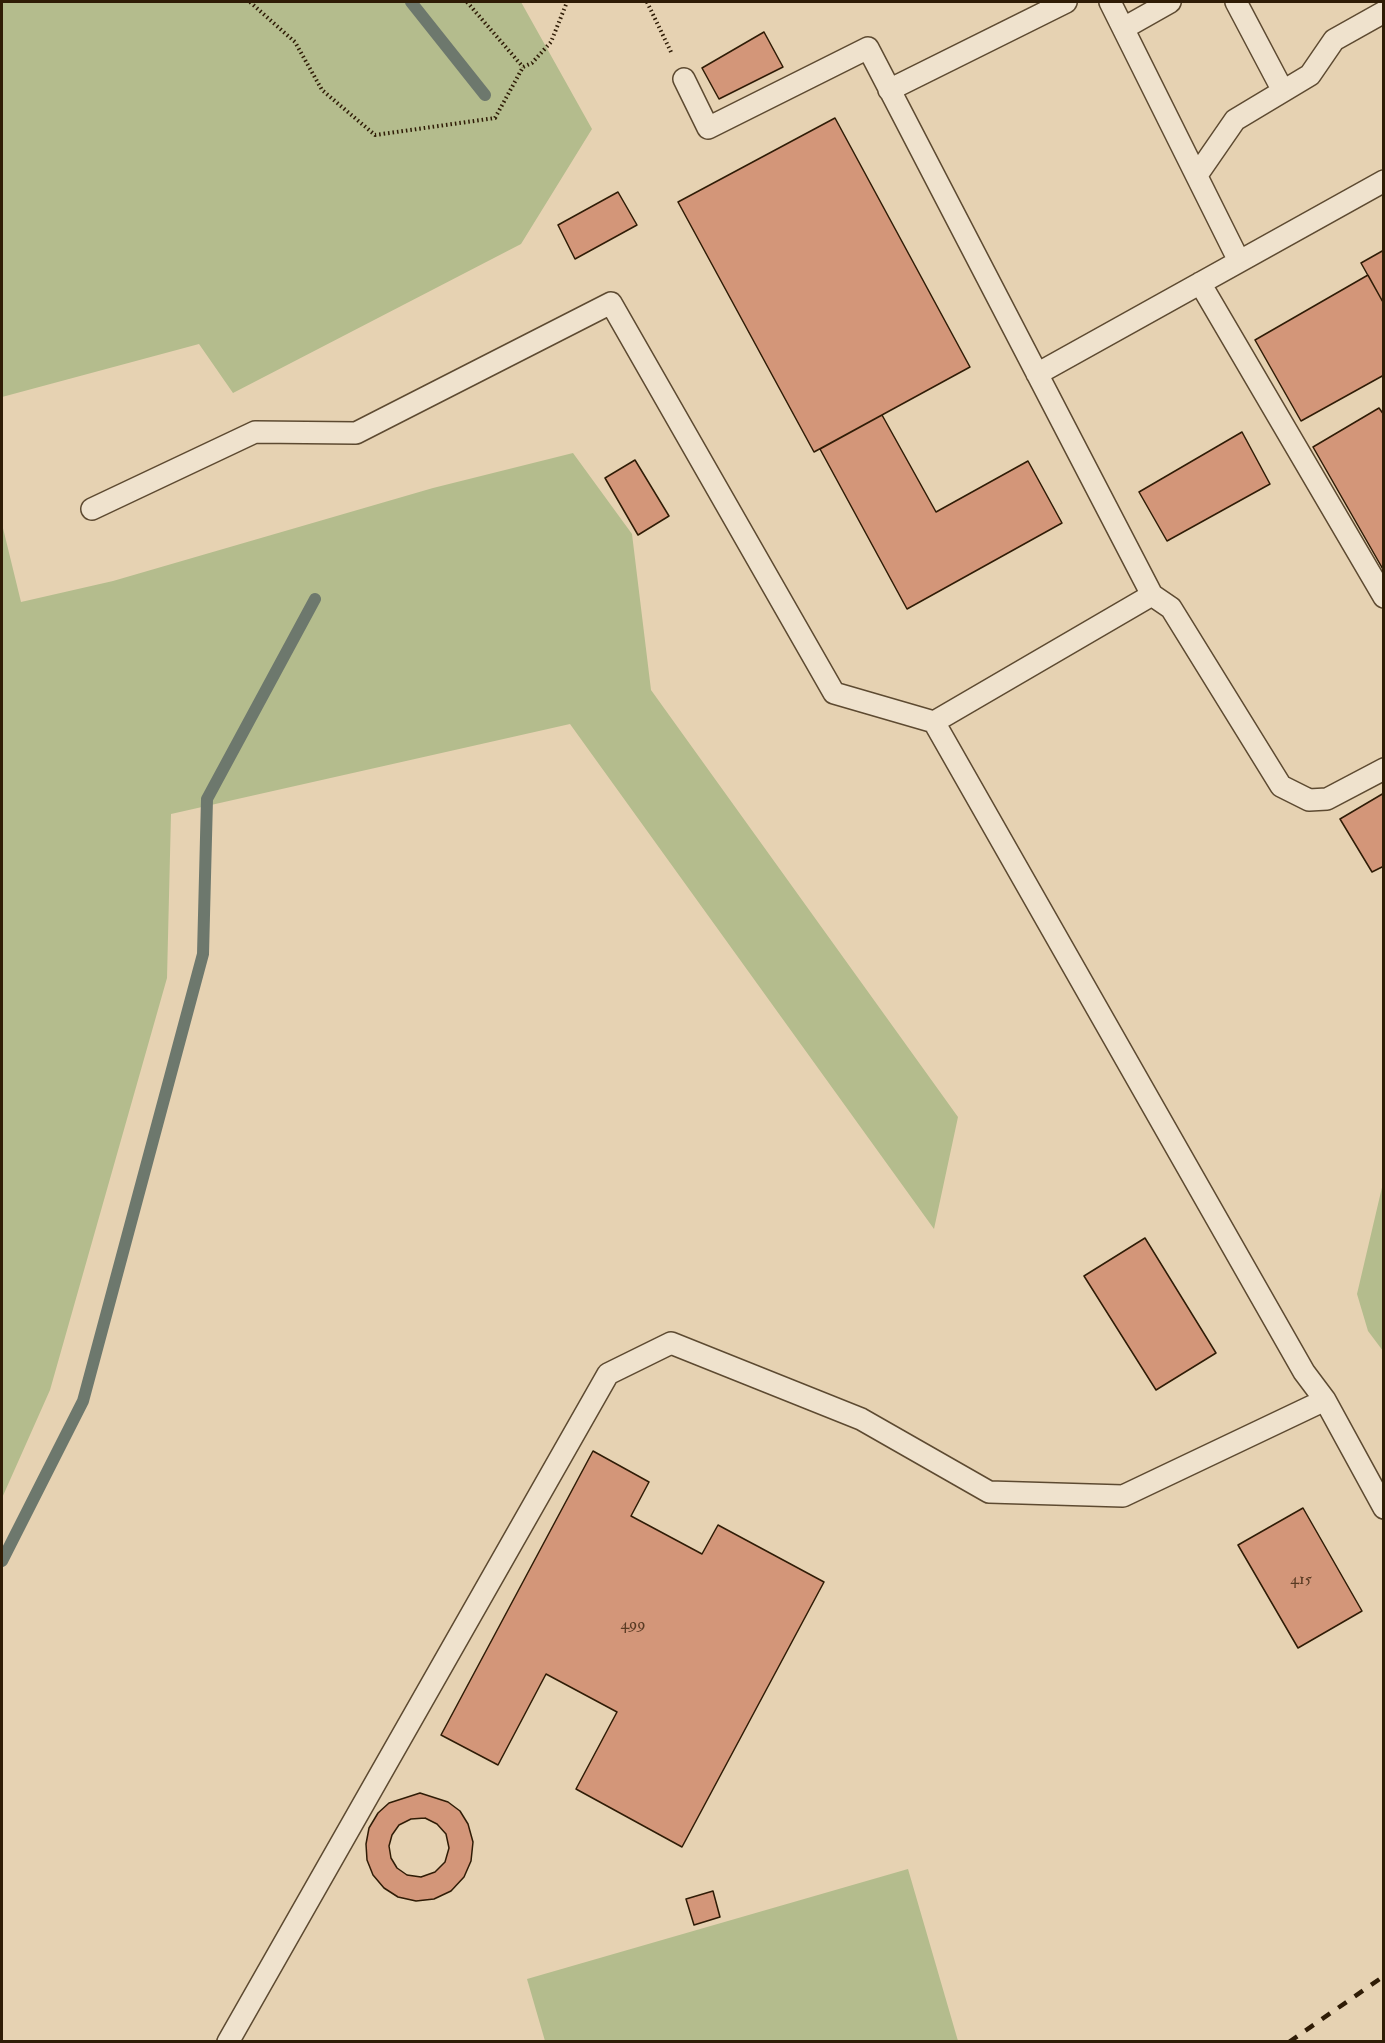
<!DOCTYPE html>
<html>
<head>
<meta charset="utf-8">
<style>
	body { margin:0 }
	#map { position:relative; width:1385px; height:2043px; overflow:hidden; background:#e6d2b2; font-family:"IM FELL Double Pica",serif }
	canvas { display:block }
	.frame { position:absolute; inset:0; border:3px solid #2f1c06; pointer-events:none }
</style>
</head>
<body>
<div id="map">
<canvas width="1385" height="2043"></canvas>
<div class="frame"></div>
</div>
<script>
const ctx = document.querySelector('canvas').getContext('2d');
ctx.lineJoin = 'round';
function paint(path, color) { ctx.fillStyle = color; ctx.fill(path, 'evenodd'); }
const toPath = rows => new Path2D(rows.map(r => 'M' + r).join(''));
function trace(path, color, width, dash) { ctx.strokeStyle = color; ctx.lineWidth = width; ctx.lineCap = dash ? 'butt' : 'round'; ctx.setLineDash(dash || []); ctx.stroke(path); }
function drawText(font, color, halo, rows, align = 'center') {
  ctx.font = font + ' "IM FELL Double Pica",serif'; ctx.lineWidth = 4.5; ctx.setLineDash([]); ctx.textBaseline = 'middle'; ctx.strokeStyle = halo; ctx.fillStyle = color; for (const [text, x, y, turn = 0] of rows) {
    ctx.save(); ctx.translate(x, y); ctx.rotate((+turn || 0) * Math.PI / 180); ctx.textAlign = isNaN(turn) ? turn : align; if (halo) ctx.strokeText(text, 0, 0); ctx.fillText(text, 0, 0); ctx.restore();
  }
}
paint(toPath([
	[2,2,521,2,592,129,521,244,233,393,199,344,2,397],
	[573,453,632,534,651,690,958,1117,934,1229,570,724,171,814,167,978,50,1390,2,1498,2,524,21,602,113,581,433,488],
	[1383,1183,1384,1351,1383,1351,1368,1331,1357,1294],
	[908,1869,958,2041,545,2041,527,1979]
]), '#b4bc8d');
trace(toPath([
	[411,2,485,95],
	[2,1561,83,1401,203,954,207,799,315,599]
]), '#6d786d', 12);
const building = toPath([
	[764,32,783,67,719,99,702,68,764,32],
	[835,118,970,367,814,452,678,202,835,118],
	[618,192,637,225,575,259,558,225,618,192],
	[1384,250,1384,304,1361,263,1384,250],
	[1368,275,1384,304,1384,375,1301,421,1255,340,1368,275],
	[1379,408,1384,415,1384,571,1313,447,1379,408],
	[882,415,936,512,1028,461,1062,523,907,609,820,449,882,415],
	[1242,432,1270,484,1167,541,1139,492,1242,432],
	[635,460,669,516,638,535,605,478,635,460],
	[1384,793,1384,866,1372,872,1340,819,1384,793],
	[1145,1238,1216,1353,1156,1390,1084,1276,1145,1238],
	[593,1451,649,1482,631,1516,702,1554,718,1525,824,1582,682,1847,576,1789,617,1712,546,1674,498,1765,441,1735,593,1451],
	[1303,1508,1362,1611,1298,1648,1238,1545,1303,1508],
	[420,1793,448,1802,460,1811,468,1824,473,1842,471,1861,464,1877,451,1891,434,1899,416,1901,398,1897,384,1888,373,1875,367,1860,366,1844,369,1828,378,1813,389,1803,420,1793],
	[425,1818,437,1824,446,1834,449,1848,445,1862,435,1872,421,1877,407,1875,397,1868,391,1858,389,1846,392,1835,399,1825,411,1819,425,1818],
	[713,1891,720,1917,694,1925,686,1899,713,1891]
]);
paint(building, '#d39679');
trace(building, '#2f1c06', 1.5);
const lane = toPath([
	[1110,2,1239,261],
	[1236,2,1283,91],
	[1124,28,1170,2],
	[684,79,708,128,868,48,1152,595,934,722],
	[889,90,1066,2],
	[1197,175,1235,120,1310,75,1334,40,1384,12],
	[1200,283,1384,597],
	[1037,374,1384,181],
	[92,509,255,432,356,433,611,303,834,693,934,722,1304,1372,1325,1400,1384,1508],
	[1152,595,1171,608,1281,786,1309,800,1327,799,1384,769],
	[228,2042,608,1374,671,1343,861,1419,989,1492,1123,1496,1325,1400]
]);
trace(lane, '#5d4a31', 24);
trace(toPath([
	[250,2,295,42,322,90,375,135,495,118,523,67,532,63,551,42,567,2],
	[467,2,523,67],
	[647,2,671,52]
]), '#2f1c06', 4, [1.5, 3]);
trace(lane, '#efe2cd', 21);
trace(toPath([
	[1289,2042,1384,1976]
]), '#2f1c06', 4.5, [10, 10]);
drawText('16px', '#583a23', null, [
	["415",1301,1581],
	["499",633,1626]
]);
</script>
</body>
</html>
